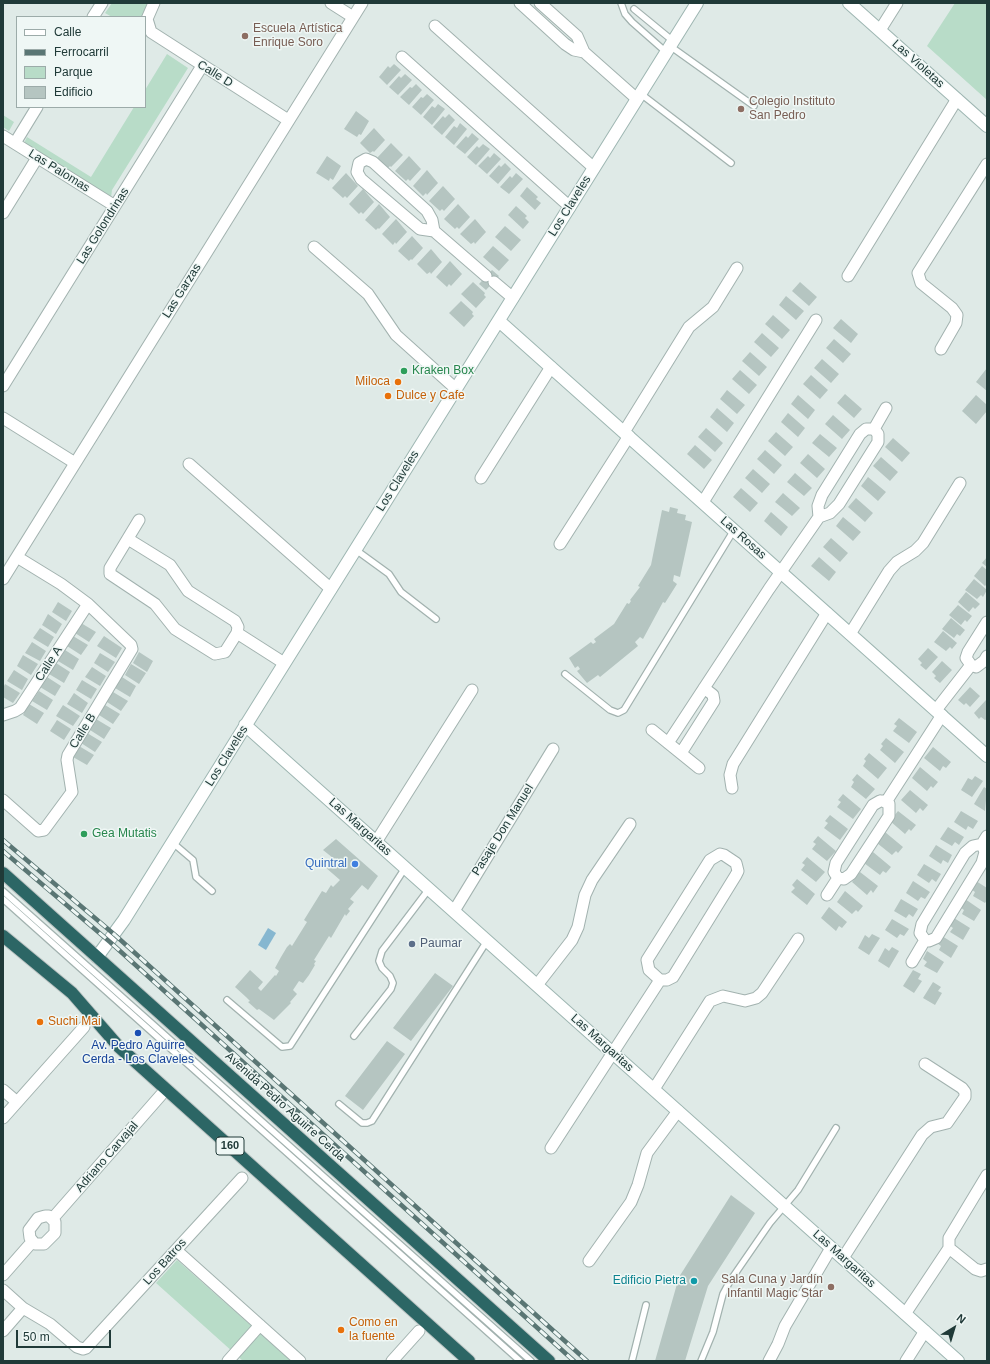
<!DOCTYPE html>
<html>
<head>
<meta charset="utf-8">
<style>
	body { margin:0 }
	#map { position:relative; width:990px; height:1364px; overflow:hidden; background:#dfeae7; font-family:Helvetica,sans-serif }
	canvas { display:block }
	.frame { position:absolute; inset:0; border:4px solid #203a38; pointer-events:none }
	.legend { position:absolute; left:16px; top:16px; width:130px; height:92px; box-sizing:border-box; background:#eff7f5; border:1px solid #9caba9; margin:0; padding:5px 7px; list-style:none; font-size:12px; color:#203a38 }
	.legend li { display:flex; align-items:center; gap:8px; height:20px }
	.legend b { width:20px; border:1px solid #9caba9 }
	.north { position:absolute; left:934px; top:1308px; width:40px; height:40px; -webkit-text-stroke:3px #eff7f5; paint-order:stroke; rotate:38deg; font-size:11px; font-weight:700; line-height:16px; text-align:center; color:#203a38 }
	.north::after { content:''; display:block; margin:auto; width:14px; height:18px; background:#203a38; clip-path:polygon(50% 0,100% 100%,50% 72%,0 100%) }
	.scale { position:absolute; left:16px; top:1330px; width:95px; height:18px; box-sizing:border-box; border:2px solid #203a38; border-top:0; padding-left:5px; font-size:12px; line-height:14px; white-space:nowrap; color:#203a38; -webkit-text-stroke:3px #eff7f5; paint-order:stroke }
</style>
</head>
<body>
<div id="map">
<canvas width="990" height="1364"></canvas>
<div class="frame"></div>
<ul class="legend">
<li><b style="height:5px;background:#fff"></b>Calle</li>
<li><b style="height:5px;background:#5a7674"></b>Ferrocarril</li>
<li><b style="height:11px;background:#b8dcc8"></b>Parque</li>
<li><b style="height:11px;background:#b5c5c1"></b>Edificio</li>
</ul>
<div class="north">N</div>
<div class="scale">50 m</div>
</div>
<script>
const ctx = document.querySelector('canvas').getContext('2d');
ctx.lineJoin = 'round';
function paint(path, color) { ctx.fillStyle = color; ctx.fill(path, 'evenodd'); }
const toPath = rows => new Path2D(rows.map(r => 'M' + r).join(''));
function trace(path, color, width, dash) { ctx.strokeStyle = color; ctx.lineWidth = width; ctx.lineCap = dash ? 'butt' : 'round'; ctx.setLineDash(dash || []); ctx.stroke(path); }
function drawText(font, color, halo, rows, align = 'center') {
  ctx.font = font + ' Helvetica,sans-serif'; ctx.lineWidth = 3; ctx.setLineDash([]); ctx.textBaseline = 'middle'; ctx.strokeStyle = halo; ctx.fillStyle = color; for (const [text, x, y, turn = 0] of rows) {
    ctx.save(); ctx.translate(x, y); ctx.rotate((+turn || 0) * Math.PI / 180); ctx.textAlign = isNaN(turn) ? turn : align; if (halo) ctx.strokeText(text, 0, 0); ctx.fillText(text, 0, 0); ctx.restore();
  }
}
paint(toPath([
	[112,3,149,3,142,17,112,17,105,13],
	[955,3,987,3,987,100,927,46],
	[167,54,188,68,112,190,111,198,24,143,27,137,91,177,134,107,145,107,145,90],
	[3,115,14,122,9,131,3,127],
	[177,1260,291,1361,243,1361,156,1283]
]), '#b8dcc8');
paint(toPath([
	[268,928,276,933,266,950,258,945]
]), '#86b7d0');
paint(toPath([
	[394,64,401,70,387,85,379,77,388,66,390,68],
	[405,74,412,80,398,95,389,87,399,76,401,78],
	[416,84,422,90,409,105,400,97,410,87,412,88],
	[427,94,434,100,421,115,412,107,421,97,423,98],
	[438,104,445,109,432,125,423,117,432,106,435,108],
	[356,111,369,121,361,135,359,134,357,137,344,129],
	[449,114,455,120,442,135,433,127,443,116,445,118],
	[460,123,467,129,454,145,445,137,454,126,457,128],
	[374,128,385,140,374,152,373,151,370,153,360,143],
	[472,133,479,139,465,154,456,147,466,136,468,138],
	[391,143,403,155,391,167,390,166,388,168,377,158],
	[483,144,490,149,476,165,467,157,477,146,479,148],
	[494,153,501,159,487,174,478,166,488,156,490,158],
	[327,156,341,166,333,180,330,178,329,181,316,173],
	[409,156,421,169,410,181,408,179,406,181,395,171],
	[505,163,511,169,498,184,489,176,499,165,501,167],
	[427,170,438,183,427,195,426,193,423,196,413,186],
	[346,173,358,186,347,198,345,196,343,198,332,188],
	[516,173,523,179,509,194,500,187,510,176,512,178],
	[443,186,455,199,444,211,442,209,440,211,429,201],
	[527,187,538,197,536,199,541,203,535,210,520,196],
	[363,189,374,202,363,214,361,212,359,214,349,204],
	[379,204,390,217,379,229,378,228,376,230,365,220],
	[458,204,470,217,459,229,457,227,455,229,444,219],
	[516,206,527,216,525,218,529,222,523,229,508,215],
	[396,219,407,232,396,244,395,242,393,245,382,234],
	[475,219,486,232,475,244,474,242,471,244,460,234],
	[505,226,521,240,511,251,495,237],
	[412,236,423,248,412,260,411,259,409,261,398,251],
	[493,246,509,260,499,271,483,257],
	[431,249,442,262,431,274,430,272,427,274,417,264],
	[450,261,462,274,451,286,449,284,447,287,436,277],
	[492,270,499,276,486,290,479,284],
	[473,282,485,293,484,295,486,297,476,308,461,294],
	[800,282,817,297,809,306,792,291],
	[786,296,804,311,796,320,779,305],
	[461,301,473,312,472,314,474,316,464,327,449,313],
	[773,315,790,330,782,339,765,324],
	[841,319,858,334,851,343,833,328],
	[762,333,779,348,771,357,754,342],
	[834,339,851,354,843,363,826,348],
	[750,352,767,367,759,376,742,361],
	[822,359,839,374,831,383,814,368],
	[987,368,987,391,976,382],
	[740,370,757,385,749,394,732,379],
	[811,375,828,390,820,399,803,384],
	[727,390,745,405,737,414,720,399],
	[845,394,862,409,854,418,837,403],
	[798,395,815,410,808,419,791,404],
	[976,395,987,405,987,411,976,424,962,411],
	[717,408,734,423,727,432,710,417],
	[788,413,805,428,798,437,781,422],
	[833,415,850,430,842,439,825,424],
	[706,428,723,443,715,452,698,437],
	[776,432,793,447,785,456,768,441],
	[820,434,837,448,829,457,812,443],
	[893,438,910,453,902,462,885,447],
	[695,445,712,460,704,469,687,454],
	[765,450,782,465,774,474,757,459],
	[808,454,825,469,817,478,800,463],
	[881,457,898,472,890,481,873,466],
	[753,469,770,484,762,493,745,478],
	[795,473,812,488,804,496,787,482],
	[868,477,886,492,878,501,861,486],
	[741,488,758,503,750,512,733,497],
	[783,493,800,508,792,516,775,502],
	[856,498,873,513,865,522,848,507],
	[670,507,678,509,677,513,686,515,685,520,692,522,680,577,674,575,673,581,677,584,665,603,663,602,643,639,640,637,635,642,638,646,600,677,598,675,587,683,577,671,580,669,578,666,575,668,569,658,591,642,593,644,596,642,594,639,614,624,627,603,629,604,631,601,630,600,640,587,638,586,651,565,662,510,669,512],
	[771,512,788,527,781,536,764,521],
	[843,517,861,532,853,541,836,526],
	[831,538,848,553,840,562,823,547],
	[819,557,836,572,829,581,811,566],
	[987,557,987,567,982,563],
	[982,566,987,570,987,584,985,586,974,576],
	[974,579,987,590,983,597,981,595,977,599,965,590],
	[966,592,980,604,975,609,973,607,969,612,958,602],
	[58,602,72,611,66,621,52,612],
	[958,605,972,616,967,622,965,620,961,625,949,615],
	[48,614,62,624,56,634,42,625],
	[951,618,965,630,960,636,957,634,954,638,942,629],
	[81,623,96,632,89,642,75,633],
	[40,628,54,637,48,647,33,638],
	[943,631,957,643,952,649,950,647,946,651,934,642],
	[73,636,88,645,81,655,67,646],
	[104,636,122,648,116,658,97,646],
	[32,642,46,651,40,661,25,653],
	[928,648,938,657,926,670,920,665,922,663,918,659],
	[65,650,79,659,73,670,58,661],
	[139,652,153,661,147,672,133,663],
	[100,653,115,662,108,672,94,663],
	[23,655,38,664,31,675,17,666],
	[942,661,952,670,940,683,934,678,936,676,932,672],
	[56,663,70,672,64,683,49,674],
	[131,664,146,673,139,684,125,675],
	[92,667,106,676,100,686,85,677],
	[14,670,28,679,22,690,7,681],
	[47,677,61,686,55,696,40,687],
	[122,677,136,686,130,697,115,688],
	[82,680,97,689,91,699,76,690],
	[5,684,20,693,13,703,3,697,3,688],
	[970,687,980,696,970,707,966,703,964,705,958,700],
	[39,691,53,700,47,710,32,701],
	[113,692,128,701,121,711,107,702],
	[74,693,88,703,82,713,67,704],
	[986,700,987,719,985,720,981,717,979,719,974,713],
	[29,704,44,713,37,724,23,715],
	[63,705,80,716,73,726,56,716],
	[105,705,120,714,113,724,99,715],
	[899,718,917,732,909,743,893,731,897,726,894,724],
	[96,719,111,728,104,739,90,730],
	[57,720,71,729,64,740,50,731],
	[87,733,102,742,95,752,81,743],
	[886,738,904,752,895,763,880,750,883,746,881,744],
	[79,746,94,755,87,765,73,757],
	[933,747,951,762,946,768,943,766,940,771,924,758],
	[869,753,887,768,878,779,863,766,866,761,864,759],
	[920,767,938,782,933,788,931,786,927,791,912,778],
	[857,774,875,789,866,799,851,787,854,782,852,780],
	[975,776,983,781,972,797,961,790,968,778,972,780],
	[984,787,987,789,985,811,974,804],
	[910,790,928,805,923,811,920,808,916,813,901,800],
	[843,794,861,809,853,819,837,807,841,802,838,800],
	[898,811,916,825,911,831,909,829,905,834,890,821],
	[961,811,978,821,973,829,968,826,966,830,954,822],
	[830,815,848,829,840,840,824,828,828,823,825,821],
	[948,827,964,837,959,845,955,842,952,846,940,839],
	[885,832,903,847,898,853,896,851,892,855,877,843],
	[818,836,836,851,827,861,812,849,816,844,813,842],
	[336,839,378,876,368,890,362,885,350,899,354,902,348,909,350,911,346,916,345,914,331,938,329,936,314,960,316,961,314,964,315,965,309,975,303,983,299,981,293,990,297,994,290,1002,291,1003,274,1020,259,1009,257,1010,248,1002,250,1001,246,997,235,987,250,970,263,982,258,988,261,991,275,975,276,976,279,971,275,968,281,957,287,947,290,944,292,946,307,922,304,920,322,891,326,893,331,885,333,887,340,880,325,867,333,858,323,850],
	[936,845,952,855,948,863,943,860,941,864,929,856],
	[873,852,891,867,886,873,883,871,880,875,864,863],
	[807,857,825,872,816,882,801,870,805,865,802,863],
	[924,864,941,874,936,882,932,879,929,883,917,875],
	[860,872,878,886,873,893,871,890,867,895,852,882],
	[797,879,815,894,807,905,791,892,795,888,792,885],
	[913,881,930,892,925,899,921,897,918,901,906,893],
	[976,881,987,888,987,900,985,903,973,896,975,892,971,889],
	[845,891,863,906,858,912,856,910,852,914,837,902],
	[901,899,918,909,913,917,909,914,906,918,894,911],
	[965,899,981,910,974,921,962,914,964,910,960,907],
	[829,907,847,922,842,928,839,926,836,931,821,918],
	[954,918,970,928,963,940,950,932,953,928,949,925],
	[892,919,909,929,904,936,900,934,897,938,885,930],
	[872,934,880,938,869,955,858,948,865,935,869,938],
	[942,936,958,946,951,958,939,950,941,946,937,943],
	[892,947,899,951,889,968,878,961,885,948,889,951],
	[927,951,944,962,937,973,924,966,927,962,923,959],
	[913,970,921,974,918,979,922,981,914,993,903,986],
	[435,973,453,986,411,1041,393,1028],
	[933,982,941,987,938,991,942,993,935,1005,923,998],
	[387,1041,405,1054,363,1110,345,1096],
	[731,1195,755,1213,708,1286,685,1361,655,1361,679,1277]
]), '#b5c5c1');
const lane = toPath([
	[621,3,625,14,632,22,666,52],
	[634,9,673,41],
	[670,46,754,106],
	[641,94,731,163],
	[356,550,389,574,401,592,436,619],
	[565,674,610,710,618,713,624,710,734,530],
	[173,843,193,860,196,877,212,891],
	[3,891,531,1361],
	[3,899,520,1361],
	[227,1000,282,1047,290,1046,405,868],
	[354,1036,391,989,393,983,390,976,382,968,379,961,382,951,429,889],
	[339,1104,362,1123,367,1123,372,1121,487,941],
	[632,1361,646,1305],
	[701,1361,713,1332,723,1294,730,1281,770,1223,798,1190,836,1128]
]);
const street = toPath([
	[154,3,147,19,151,32,288,120],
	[331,3,353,17],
	[520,3,565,44,574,50,584,52],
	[540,3,577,36,584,52,637,99],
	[93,17,102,3],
	[435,26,594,168],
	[880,30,897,3],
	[402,57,570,207],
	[3,136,115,206],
	[15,143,37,107],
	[3,213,37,158],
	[434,231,432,220,427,211,373,162,366,159,359,163,357,172,361,179,420,229,434,231,486,276],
	[314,247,368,294,396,335,456,389],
	[848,276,957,99],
	[494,282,513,298],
	[941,349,956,323,957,315,952,308,921,283,918,273,987,164],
	[3,386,202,66],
	[3,418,75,463],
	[874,429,886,408],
	[624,432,689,327,713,307,737,268],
	[189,464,331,589],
	[481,478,551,367],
	[703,502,816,320],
	[128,539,170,565,188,591,235,621,238,627,237,633,225,652,215,654,175,629,155,604,110,574,110,568,139,520],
	[560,544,629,436],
	[3,579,362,3],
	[987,622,968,652,966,658,971,665,976,667,984,661,987,656],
	[237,633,284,663],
	[850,634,889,571,897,562,915,551,923,543,960,483],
	[936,710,971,665],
	[3,715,15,711,20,708,88,604],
	[652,730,699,768],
	[668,743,769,589,819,517,830,513,839,504,878,442,878,434,874,429,866,429,860,434,822,495,818,506,819,517],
	[681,753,714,701,713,695,704,688],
	[732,788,730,775,733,764,827,613],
	[3,800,38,831,44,830,72,792,67,760,68,755,132,649,131,645,88,604,61,584,17,557],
	[880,801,883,801,889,804,889,816,851,874,844,879,838,878,834,872,836,863,873,805,880,801],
	[886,802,942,715],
	[376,842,472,690],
	[982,844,985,852,982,863,936,938,929,941,925,940,920,933,922,924,965,853,973,846,982,844,987,836],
	[720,854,724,855,736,863,738,871,736,875,673,977,667,980,660,980,649,970,647,960,710,860,720,854],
	[827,895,838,878],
	[454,911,553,749],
	[912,962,925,940],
	[537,985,572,940,578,927,585,895,592,880,630,824],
	[654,1089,710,1001,723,996,745,1001,756,998,762,993,798,939],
	[3,1090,17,1102],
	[3,1118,84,1027],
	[551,1148,660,980],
	[45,1216,49,1216,55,1222,55,1233,44,1244,35,1244,30,1238,29,1230,38,1218,45,1216],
	[53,1218,161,1095],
	[949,1248,975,1269,981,1271,987,1269],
	[176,1250,300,1361],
	[843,1258,922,1135,931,1127,947,1123,965,1097,965,1092,962,1088,925,1064],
	[589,1261,631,1202,638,1185,647,1153,678,1111],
	[3,1275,32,1242],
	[3,1290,23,1308,50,1324,77,1347,83,1349,86,1348,242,1178],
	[905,1314,949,1248,949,1238,987,1175],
	[3,1331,23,1308],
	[228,1361,260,1325],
	[392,1361,419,1331],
	[769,1361,778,1344,785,1326,831,1248],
	[906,1361,925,1331]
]);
const secondary = toPath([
	[849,3,987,126],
	[499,321,987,756],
	[245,725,958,1361],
	[97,957,124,920,697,3]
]);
const highway = toPath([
	[3,873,549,1361],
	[3,936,72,993,119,1047,469,1361]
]);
trace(lane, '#a2b2af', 8);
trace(street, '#a2b2af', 13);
trace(secondary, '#9eb6b2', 14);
trace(highway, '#bcc4c3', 14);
trace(lane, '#fff', 5.5);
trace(street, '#fff', 11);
trace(secondary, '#fff', 12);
trace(highway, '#2c6665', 12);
const rail = toPath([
	[3,840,115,935,587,1361],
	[3,851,110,942,574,1361]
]);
trace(rail, '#5a7674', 4.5);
trace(rail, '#eff7f5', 3, [9]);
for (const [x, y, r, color] of [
	[245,36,4,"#8d6e63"],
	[741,109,4,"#8d6e63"],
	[404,371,4,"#2e9e5b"],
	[398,382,4,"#e8710a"],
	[388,396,4,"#e8710a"],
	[84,834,4,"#2e9e5b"],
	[355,864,4,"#3f7fe0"],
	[412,944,4,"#5c6f8a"],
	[40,1022,4,"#e8710a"],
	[138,1033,4,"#1a4fb4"],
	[694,1281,4,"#0f9aa8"],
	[831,1287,4,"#8d6e63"],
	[341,1330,4,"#e8710a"]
]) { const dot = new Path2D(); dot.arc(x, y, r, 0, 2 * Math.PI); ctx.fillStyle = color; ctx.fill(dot); trace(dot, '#eff7f5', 1.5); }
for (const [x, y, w] of [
	[230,1146,28]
]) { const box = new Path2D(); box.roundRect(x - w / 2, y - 9, w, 18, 3); ctx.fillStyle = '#eff7f5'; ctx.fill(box); trace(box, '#203a38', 1); }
drawText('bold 11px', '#203a38', null, [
	["160",230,1146]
]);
drawText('12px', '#785e54', '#eff7f5', [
	["Escuela Artística",253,29],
	["Enrique Soro",253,43],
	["Colegio Instituto",749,102],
	["San Pedro",749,116],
	["Sala Cuna y Jardín",823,1280,"right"],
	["Infantil Magic Star",823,1294,"right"]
], 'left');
drawText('12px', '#203a38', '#eff7f5', [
	["Las Violetas",918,64,42],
	["Calle D",215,74,32],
	["Las Palomas",59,171,32],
	["Los Claveles",570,206,-58],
	["Las Golondrinas",103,226,-58],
	["Las Garzas",182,291,-58],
	["Los Claveles",398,481,-58],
	["Las Rosas",743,538,42],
	["Calle A",49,664,-57],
	["Calle B",83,731,-58],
	["Los Claveles",227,756,-58],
	["Las Margaritas",360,827,42],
	["Pasaje Don Manuel",503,830,-58],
	["Las Margaritas",602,1043,42],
	["Avenida Pedro Aguirre Cerda",285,1107,42],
	["Adriano Carvajal",107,1157,-49],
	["Las Margaritas",844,1259,42],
	["Los Batros",165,1262,-48]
]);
drawText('12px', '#27864d', '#eff7f5', [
	["Kraken Box",412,371],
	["Gea Mutatis",92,834]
], 'left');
drawText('12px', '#c56008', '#eff7f5', [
	["Miloca",390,382,"right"],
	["Dulce y Cafe",396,396],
	["Suchi Mai",48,1022],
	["Como en",349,1323],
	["la fuente",349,1337]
], 'left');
drawText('12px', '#366cbe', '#eff7f5', [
	["Quintral",347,864]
], 'right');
drawText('12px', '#4e5e75', '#eff7f5', [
	["Paumar",420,944]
], 'left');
drawText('12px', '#164399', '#eff7f5', [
	["Av. Pedro Aguirre",138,1046],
	["Cerda - Los Claveles",138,1060]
]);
drawText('12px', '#0d838f', '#eff7f5', [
	["Edificio Pietra",686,1281]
], 'right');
</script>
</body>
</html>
